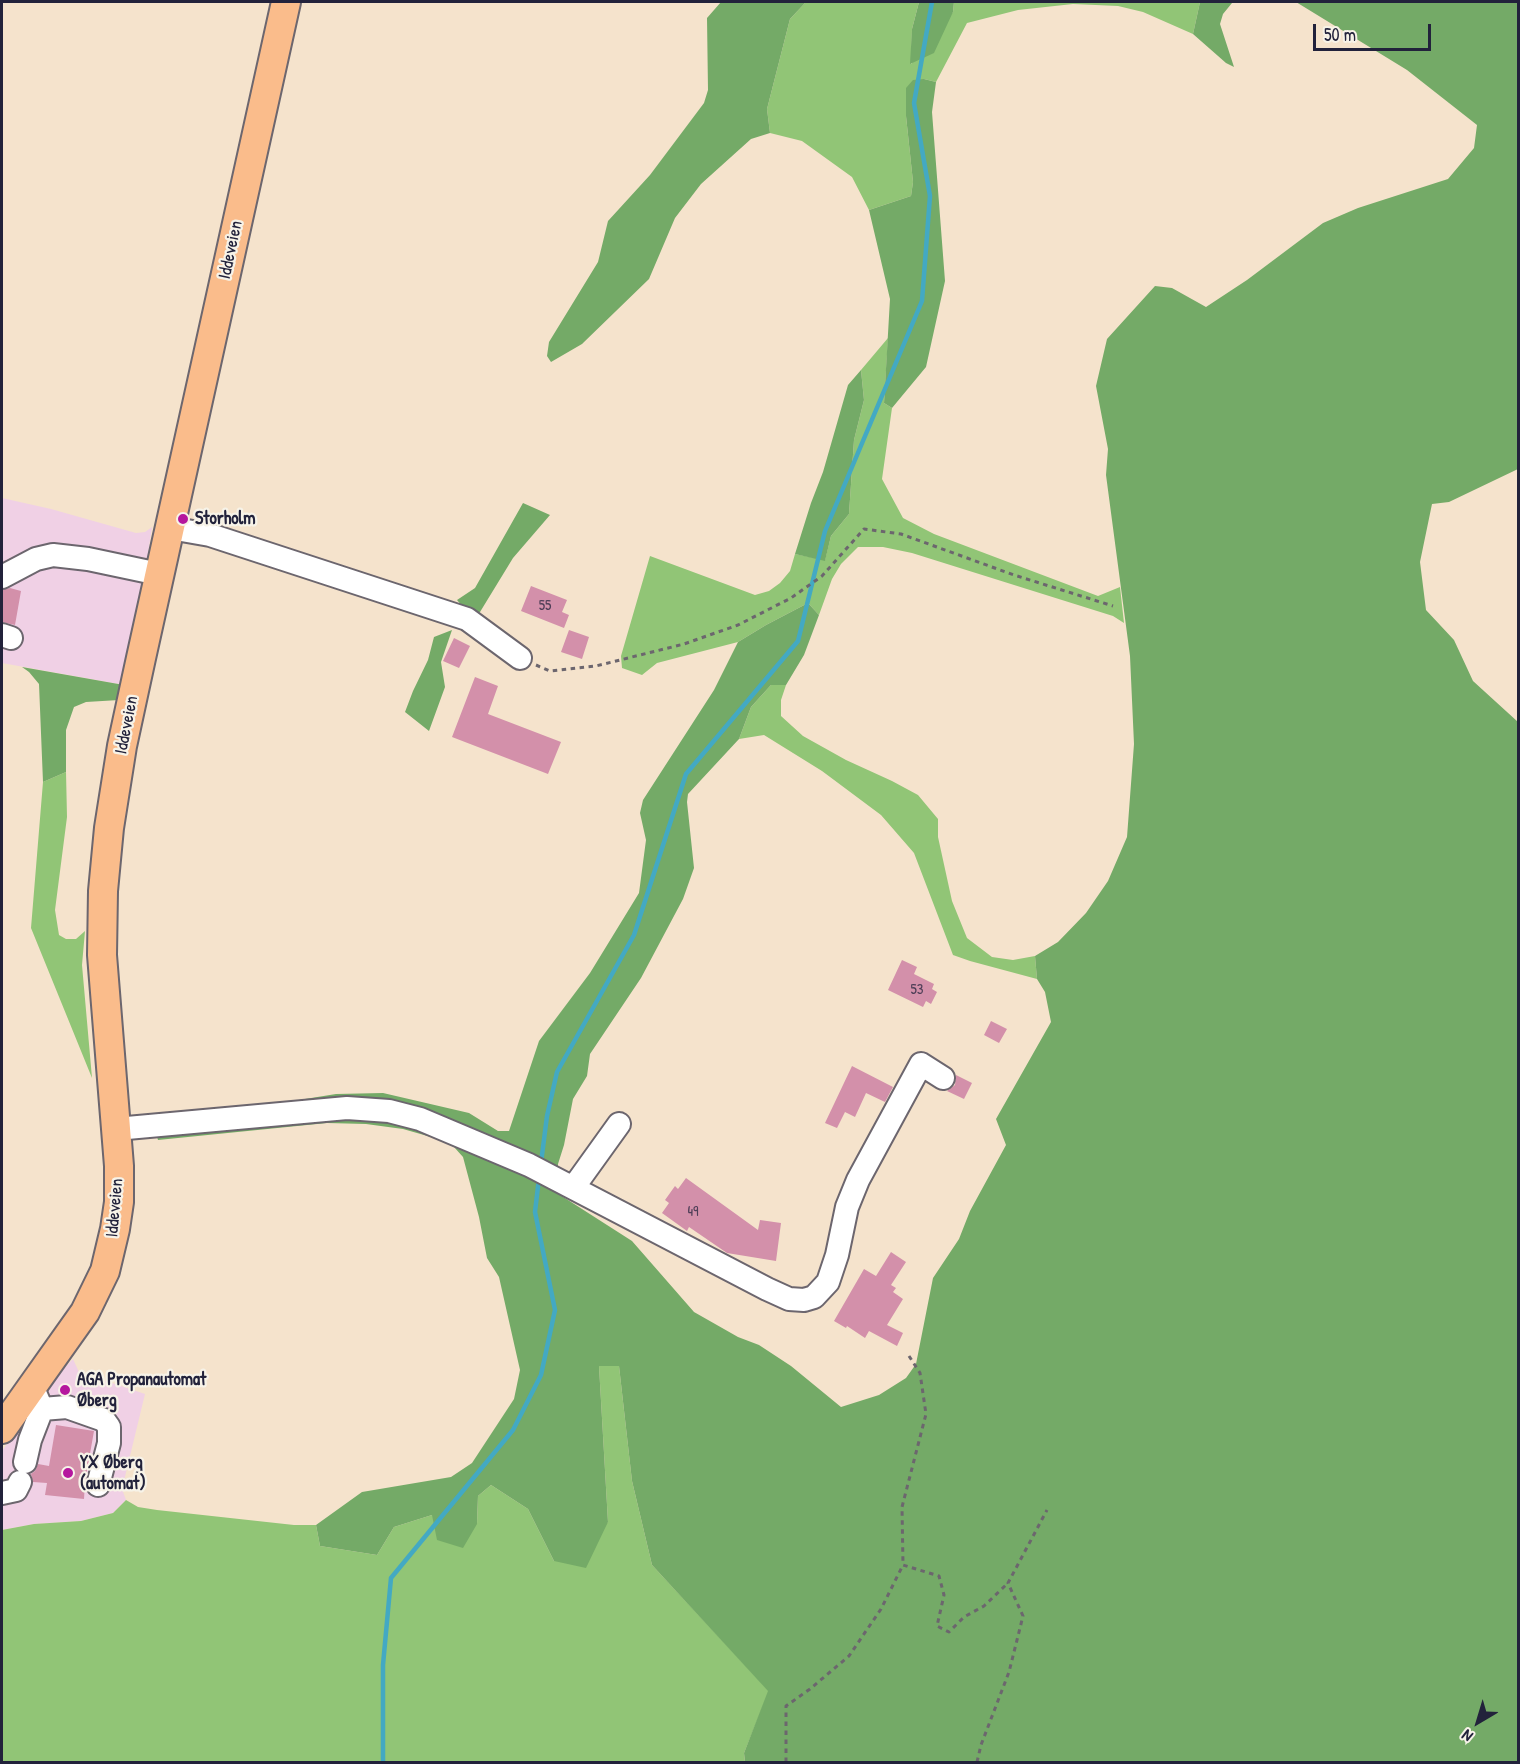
<!DOCTYPE html>
<html>
<head>
<meta charset="utf-8">
<style>
	body { margin:0 }
	#map { position:relative; width:1520px; height:1764px; overflow:hidden; background:#f5e3cc; font-family:"Patrick Hand",sans-serif }
	canvas { display:block }
	.frame { position:absolute; inset:0; border:3px solid #22223b; pointer-events:none }
	.north { position:absolute; left:1448px; top:1692px; width:60px; height:60px; -webkit-text-stroke:4px #f7f3e8; paint-order:stroke; rotate:218deg; font-size:16px; font-weight:700; line-height:24px; text-align:center; color:#22223b }
	.north::after { content:''; display:block; margin:auto; width:21px; height:27px; background:#22223b; clip-path:polygon(50% 0,100% 100%,50% 72%,0 100%) }
	.scale { position:absolute; left:1313px; top:24px; width:118px; height:27px; box-sizing:border-box; border:3px solid #22223b; border-top:0; padding-left:8px; font-size:18px; line-height:21px; white-space:nowrap; color:#22223b; -webkit-text-stroke:4px #f7f3e8; paint-order:stroke }
</style>
</head>
<body>
<div id="map">
<canvas width="1520" height="1764"></canvas>
<div class="frame"></div>
<div class="north">N</div>
<div class="scale">50 m</div>
</div>
<script>
const ctx = document.querySelector('canvas').getContext('2d');
ctx.lineJoin = 'round';
function paint(path, color) { ctx.fillStyle = color; ctx.fill(path, 'evenodd'); }
const toPath = rows => new Path2D(rows.map(r => 'M' + r).join(''));
function trace(path, color, width, dash) { ctx.strokeStyle = color; ctx.lineWidth = width; ctx.lineCap = dash ? 'butt' : 'round'; ctx.setLineDash(dash || []); ctx.stroke(path); }
function drawText(font, color, halo, rows, align = 'center') {
  ctx.font = font + ' "Patrick Hand",sans-serif'; ctx.lineWidth = 4.5; ctx.setLineDash([]); ctx.textBaseline = 'middle'; ctx.strokeStyle = halo; ctx.fillStyle = color; for (const [text, x, y, turn = 0] of rows) {
    ctx.save(); ctx.translate(x, y); ctx.rotate((+turn || 0) * Math.PI / 180); ctx.textAlign = isNaN(turn) ? turn : align; if (halo) ctx.strokeText(text, 0, 0); ctx.fillText(text, 0, 0); ctx.restore();
  }
}
paint(toPath([
	[2,498,51,509,136,533,145,532,152,527,140,607,124,685,2,663],
	[73,1359,79,1372,145,1394,122,1489,126,1500,113,1513,81,1521,34,1524,2,1530,2,1451,52,1381]
]), '#f0d0e5');
paint(toPath([
	[806,2,919,2,912,29,911,64,953,12,954,2,1200,2,1193,34,1143,12,1118,6,1073,4,1018,10,967,23,936,82,924,79,906,116,913,182,911,196,869,210,852,177,802,141,770,133,767,109,790,19],
	[888,338,884,403,892,408,882,479,903,518,934,534,1098,596,1120,587,1124,623,1113,616,912,553,883,547,858,547,841,564,832,579,819,615,808,603,766,625,738,642,657,663,642,675,622,668,621,656,650,556,755,595,769,591,780,583,790,571,795,554,825,560,831,536,849,514,854,440,864,400,861,370],
	[771,685,786,685,781,700,781,716,803,736,846,760,892,781,918,795,938,819,938,837,952,901,967,938,992,957,1013,960,1035,956,1037,979,970,961,953,955,914,853,881,815,822,771,764,735,739,739,751,707],
	[66,772,67,817,55,910,59,935,66,939,76,939,85,931,82,965,92,1078,31,928,43,782],
	[599,1366,619,1366,632,1481,652,1565,769,1691,744,1753,745,1762,2,1762,2,1530,34,1524,81,1521,113,1513,126,1500,138,1507,157,1510,294,1525,316,1525,320,1546,377,1555,394,1527,432,1515,477,1524,478,1496,491,1485,528,1509,554,1561,608,1522]
]), '#91c576');
paint(toPath([
	[721,2,806,2,790,19,767,109,770,133,751,139,701,184,675,218,649,279,582,344,551,362,547,356,549,342,598,262,608,221,650,175,704,103,708,90,707,18],
	[919,2,954,2,953,12,934,53,910,64,912,29],
	[1200,2,1240,2,1232,3,1223,14,1220,24,1234,67,1226,63,1193,34],
	[1296,2,1518,2,1518,469,1449,502,1432,504,1420,562,1426,610,1454,640,1473,681,1518,722,1518,1762,745,1762,744,1753,768,1691,652,1565,632,1481,619,1366,599,1366,608,1522,586,1568,554,1561,528,1509,491,1485,478,1496,477,1524,463,1548,437,1540,432,1515,394,1527,377,1555,320,1546,316,1525,362,1492,451,1477,472,1463,514,1399,520,1370,499,1277,487,1258,479,1217,463,1157,454,1147,438,1139,403,1129,366,1124,327,1123,158,1140,151,1117,243,1109,336,1094,383,1093,469,1113,498,1131,509,1131,539,1041,590,973,639,893,646,840,640,813,643,800,714,690,738,642,766,625,808,603,819,615,804,655,786,685,771,685,751,707,739,739,688,794,687,802,694,868,683,899,641,978,590,1054,587,1076,573,1099,564,1145,558,1164,557,1193,632,1241,694,1312,738,1337,759,1345,791,1366,841,1407,879,1395,906,1378,916,1364,933,1278,959,1239,970,1211,1006,1145,996,1119,1051,1022,1045,992,1037,979,1035,956,1058,942,1086,913,1108,881,1127,837,1134,744,1130,656,1106,475,1108,449,1096,386,1107,339,1155,286,1172,288,1206,307,1247,280,1323,223,1358,208,1448,179,1474,148,1477,125,1407,70],
	[924,79,936,82,932,112,945,281,926,367,892,408,884,403,890,299,869,210,911,196,913,182,906,116,906,88,913,80],
	[861,370,864,400,854,440,849,514,831,536,825,561,795,554,811,503,823,472,848,385],
	[523,503,550,515,513,558,480,612,469,614,457,600,475,588],
	[452,630,441,662,445,687,429,731,405,712,413,691,428,660,434,637],
	[22,667,124,685,119,700,86,702,74,707,66,730,66,772,43,782,39,684,29,672]
]), '#74aa67');
trace(toPath([
	[541,1163,547,1116,557,1072,634,935,686,774,798,641,825,531,922,301,930,196,914,103,932,2],
	[383,1762,383,1665,391,1578,513,1430,541,1375,555,1310,535,1212,539,1178]
]), '#43a9c3', 4.5);
paint(toPath([
	[531,586,567,600,562,612,569,615,564,628,521,611],
	[10,588,21,591,15,625,2,622,2,590],
	[569,630,589,637,582,659,561,652],
	[454,638,470,646,459,668,443,661],
	[475,677,498,686,488,714,561,742,548,774,452,737],
	[902,960,917,967,914,974,934,984,932,989,937,992,931,1004,926,1001,923,1007,888,990],
	[991,1021,1007,1029,999,1043,984,1035],
	[852,1066,893,1087,885,1102,866,1093,855,1117,845,1112,837,1128,825,1123],
	[956,1075,972,1083,964,1099,947,1091,955,1085],
	[686,1178,758,1230,760,1220,781,1223,776,1261,727,1253,689,1227,687,1231,662,1213,669,1203,665,1200,675,1186,678,1189],
	[891,1252,906,1262,891,1285,896,1288,893,1292,903,1299,887,1325,903,1333,897,1346,869,1331,865,1338,847,1326,846,1328,834,1321,864,1269,876,1276],
	[56,1425,94,1431,85,1482,84,1499,45,1495,47,1483,33,1482,31,1474,35,1471,38,1464,49,1466]
]), '#d390aa');
const minor = toPath([
	[170,528,210,535,467,619,520,658],
	[2,577,36,559,53,555,88,559,159,574],
	[2,635,11,638],
	[116,1129,347,1108,389,1111,420,1119,529,1165,767,1289,789,1299,804,1300,814,1297,828,1282,837,1255,847,1207,858,1180,921,1064,943,1078],
	[573,1188,619,1124],
	[42,1409,67,1407,104,1420,109,1427,109,1443,98,1485],
	[25,1462,30,1440,42,1409,36,1395],
	[2,1493,16,1490,20,1482]
]);
const major = toPath([
	[2,1429,85,1312,105,1271,115,1229,119,1202,119,1166,102,955,103,891,109,828,122,746,141,658,286,2]
]);
trace(minor, '#6c666e', 26);
trace(major, '#6c666e', 32);
trace(toPath([
	[536,665,550,671,596,666,684,644,738,625,791,598,822,576,864,529,901,534,1014,575,1113,606],
	[909,1356,920,1373,926,1414,902,1507,903,1565,939,1576,944,1595,937,1626,949,1632,964,1617,984,1606,1008,1583],
	[786,1762,786,1706,810,1689,849,1656,881,1609,903,1565],
	[977,1762,981,1745,1009,1672,1023,1616,1008,1583,1047,1510]
]), '#6c666e', 3, [4.5, 4.5]);
trace(minor, '#fff', 22);
trace(major, '#fabc8b', 28);
for (const [x, y, r, color] of [
	[183,519,6,"#b5179e"],
	[65,1390,6,"#b5179e"],
	[68,1473,6,"#b5179e"]
]) { const dot = new Path2D(); dot.arc(x, y, r, 0, 2 * Math.PI); ctx.fillStyle = color; ctx.fill(dot); trace(dot, '#f7f3e8', 2); }
drawText('15px', '#4e3e57', null, [
	["55",545,606],
	["53",917,990],
	["49",693,1212]
]);
drawText('18px', '#22223b', '#f7f3e8', [
	["Iddeveien",231,250,-78],
	["Iddeveien",127,725,-79],
	["Iddeveien",115,1208,-85]
]);
drawText('bold 18px', '#22223b', '#f7f3e8', [
	["Storholm",195,519],
	["AGA Propanautomat",77,1380],
	["Øberg",77,1401],
	["YX Øberg",80,1463],
	["(automat)",80,1484]
], 'left');
</script>
</body>
</html>
